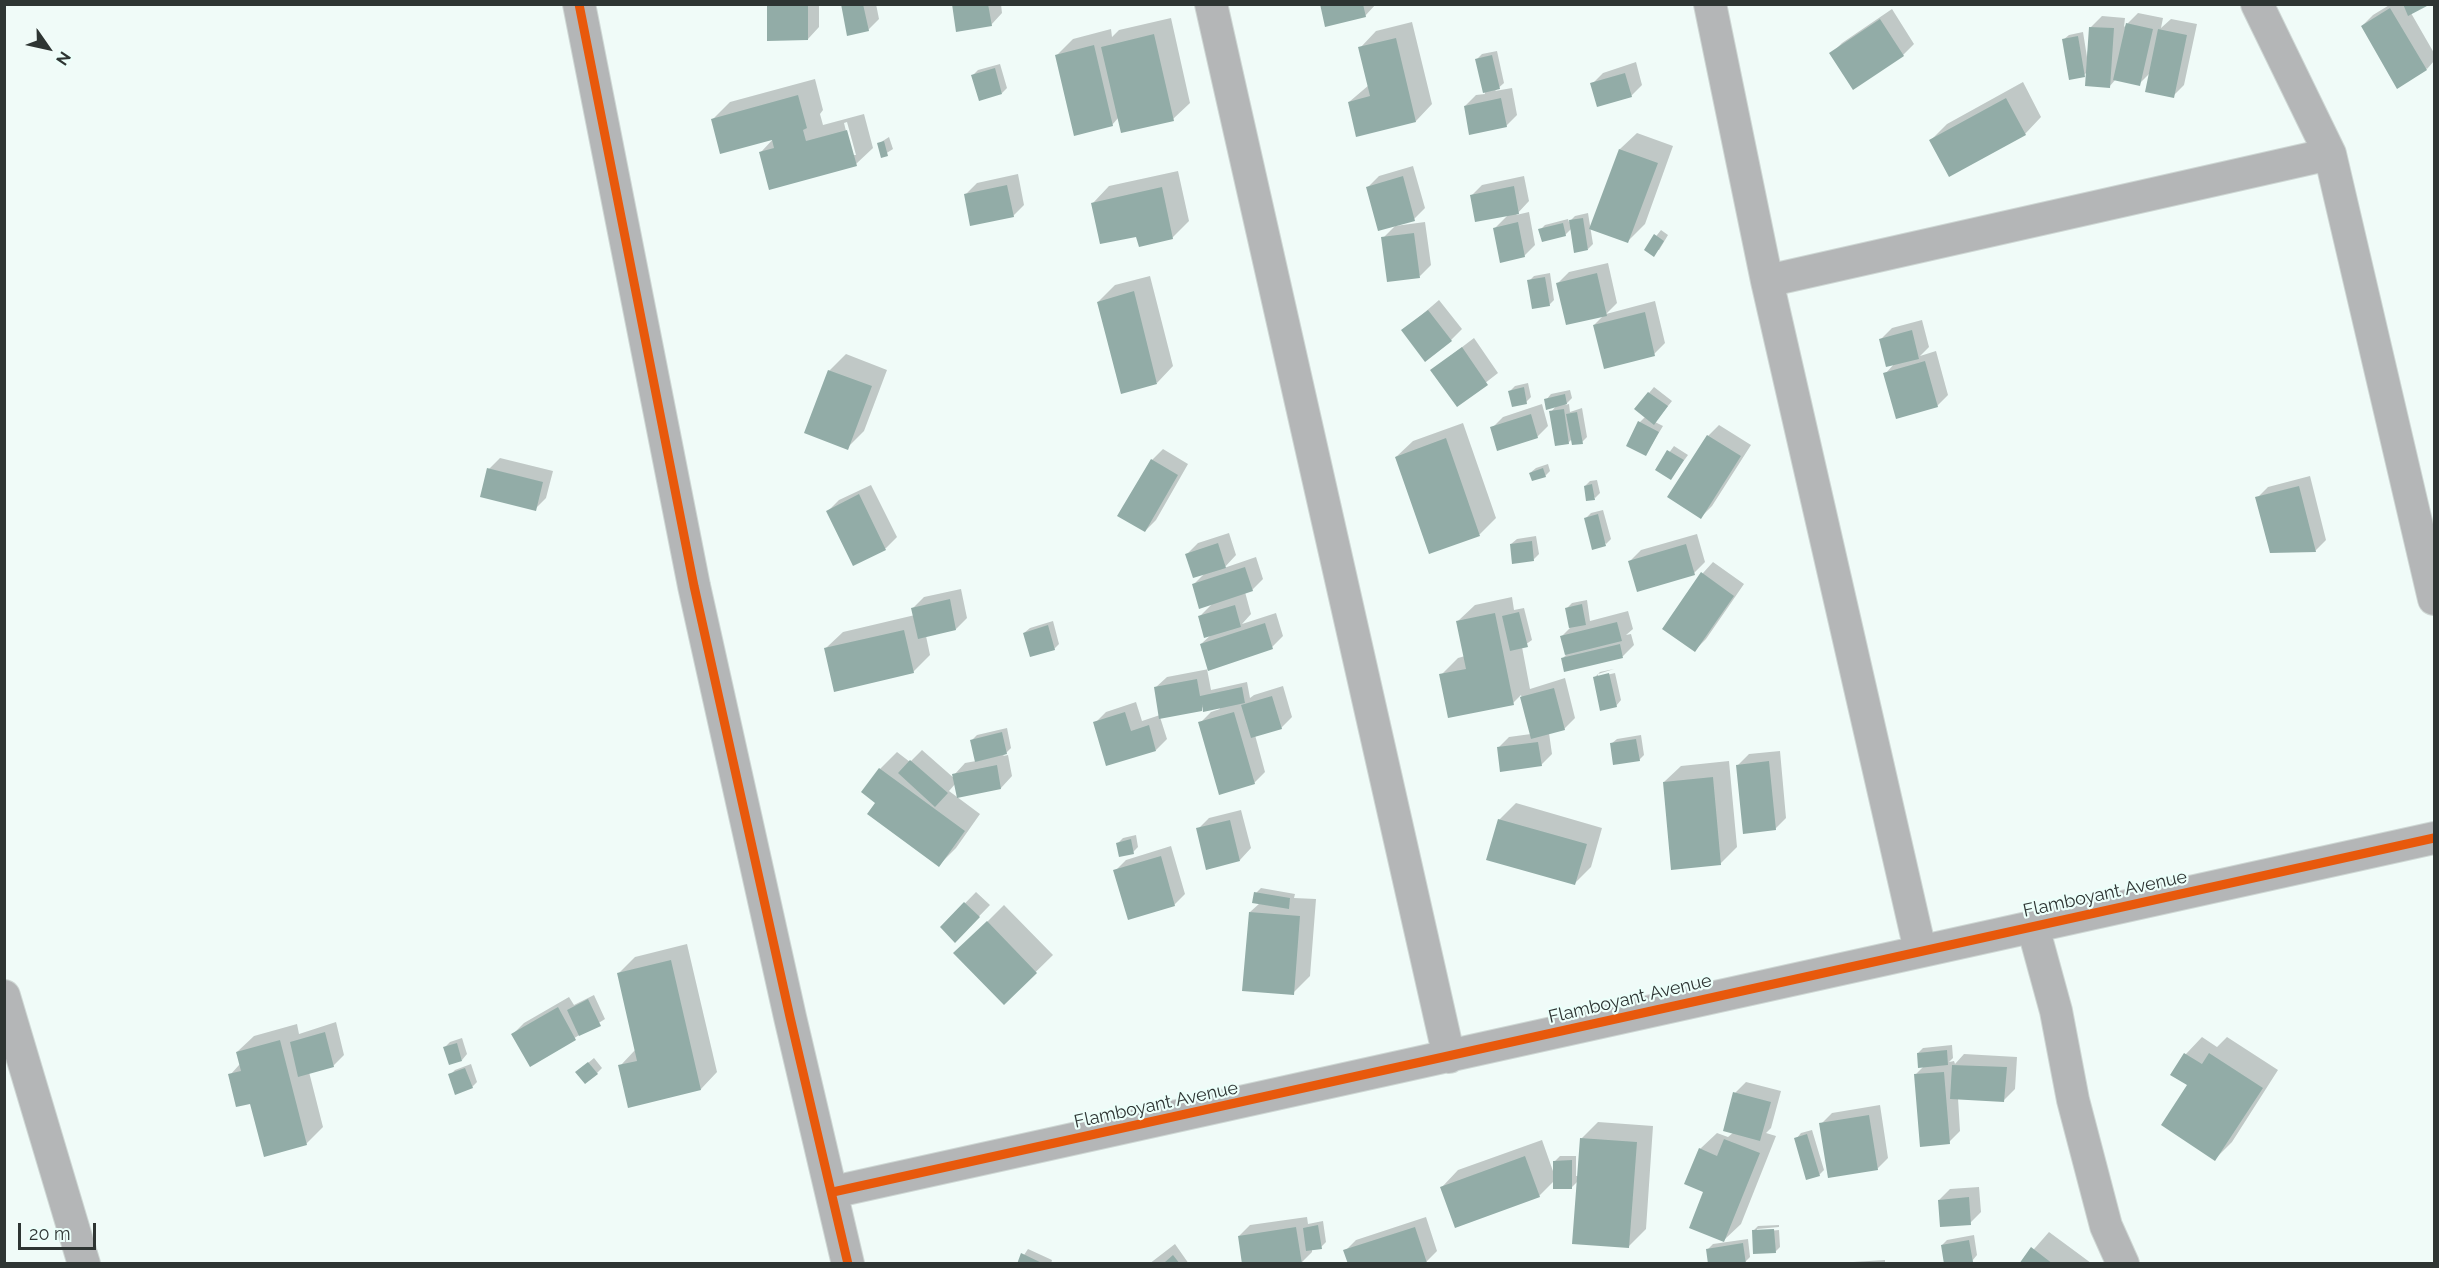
<!DOCTYPE html>
<html>
<head>
<meta charset="utf-8">
<style>
	body { margin:0 }
	#map { position:relative; width:2439px; height:1268px; overflow:hidden; background:#f0fbf8; font-family:Raleway,sans-serif }
	canvas { display:block }
	.frame { position:absolute; inset:0; border:6px solid #2e3533; pointer-events:none }
	.north { position:absolute; left:18px; top:18px; width:60px; height:60px; -webkit-text-stroke:4px #ecfffa; paint-order:stroke; rotate:124deg; font-size:16px; font-weight:700; line-height:24px; text-align:center; color:#2e3533 }
	.north::after { content:''; display:block; margin:auto; width:21px; height:27px; background:#2e3533; clip-path:polygon(50% 0,100% 100%,50% 72%,0 100%) }
	.scale { position:absolute; left:18px; top:1223px; width:78px; height:27px; box-sizing:border-box; border:3px solid #2e3533; border-top:0; padding-left:8px; font-size:18px; line-height:21px; white-space:nowrap; color:#2e3533; -webkit-text-stroke:4px #ecfffa; paint-order:stroke }
</style>
</head>
<body>
<div id="map">
<canvas width="2439" height="1268"></canvas>
<div class="frame"></div>
<div class="north">N</div>
<div class="scale">20 m</div>
</div>
<script>
const ctx = document.querySelector('canvas').getContext('2d');
ctx.lineJoin = 'round';
function paint(path, color) { ctx.fillStyle = color; ctx.fill(path, 'evenodd'); }
const toPath = rows => new Path2D(rows.map(r => 'M' + r).join(''));
function trace(path, color, width, dash) { ctx.strokeStyle = color; ctx.lineWidth = width; ctx.lineCap = dash ? 'butt' : 'round'; ctx.setLineDash(dash || []); ctx.stroke(path); }
function drawText(font, color, halo, rows, align = 'center') {
  ctx.font = font + ' Raleway,sans-serif'; ctx.lineWidth = 4.5; ctx.setLineDash([]); ctx.textBaseline = 'middle'; ctx.strokeStyle = halo; ctx.fillStyle = color; for (const [text, x, y, turn = 0] of rows) {
    ctx.save(); ctx.translate(x, y); ctx.rotate((+turn || 0) * Math.PI / 180); ctx.textAlign = isNaN(turn) ? turn : align; if (halo) ctx.strokeText(text, 0, 0); ctx.fillText(text, 0, 0); ctx.restore();
  }
}
paint(toPath([
	[768,4,819,4,819,27,808,39],
	[842,4,876,4,879,19,868,30],
	[953,4,1001,4,1002,13,991,25],
	[1322,4,1376,4,1365,16],
	[2391,4,2426,4,2411,13,2434,53,2434,61,2427,69,2362,26,2373,15],
	[1892,9,1914,44,1903,55,1854,88,1831,54,1842,43],
	[2138,13,2163,18,2161,28,2171,19,2197,24,2184,85,2173,96,2150,73,2139,84,2116,79,2109,87,2087,72,2084,75,2063,40,2069,35,2083,32,2087,57,2091,27,2102,16,2125,18,2124,27],
	[1171,18,1190,103,1173,119,1119,117,1112,125,1057,55,1073,39,1111,29,1112,37,1119,30],
	[1412,22,1432,104,1416,121,1349,102,1369,85,1360,48,1376,31],
	[1497,51,1504,83,1495,91,1512,88,1517,115,1506,126,1465,106,1476,95,1485,94,1477,59,1482,54],
	[1636,62,1642,85,1631,96,1592,84,1603,73],
	[1000,64,1007,88,1002,93,973,75,978,70],
	[815,79,823,110,820,114,823,125,864,114,873,148,856,164,761,152,775,137,713,119,730,102],
	[847,122,856,155,852,155,844,123],
	[2023,82,2041,117,2025,134,1930,141,1947,124],
	[1637,133,1673,146,1645,224,1628,241,1620,149],
	[889,137,893,149,882,156,878,144],
	[1413,166,1425,208,1414,219,1368,187,1379,176],
	[1178,171,1189,221,1172,238,1138,235,1093,203,1109,186],
	[1018,174,1024,205,1013,216,966,194,977,183],
	[1524,176,1529,201,1516,215,1529,212,1535,245,1524,256,1495,228,1509,214,1471,196,1482,185],
	[1588,213,1593,244,1588,249,1572,228,1565,235,1540,230,1545,225,1568,219,1569,222,1575,216],
	[1425,222,1431,265,1420,276,1383,238,1395,226],
	[1661,230,1668,235,1659,250,1646,249],
	[1608,263,1617,303,1606,314,1655,301,1665,343,1654,354,1594,325,1605,314,1558,283,1569,272],
	[1550,273,1554,300,1549,305,1529,281,1534,276],
	[1150,276,1173,366,1157,383,1098,302,1115,285],
	[1439,300,1462,329,1451,340,1403,331],
	[1922,320,1929,347,1920,356,1936,351,1948,395,1937,406,1885,374,1895,363,1881,339,1892,328],
	[1474,338,1498,373,1457,405,1432,370],
	[846,354,887,370,864,431,847,448,829,371],
	[1528,383,1531,397,1526,402,1510,391,1515,386],
	[1654,387,1672,401,1655,422,1663,426,1646,454,1640,422,1646,416,1649,393],
	[1570,390,1572,398,1565,405,1569,404,1570,412,1582,408,1587,437,1582,442,1572,439,1568,443,1551,412,1557,405,1546,400,1551,394],
	[1542,404,1548,426,1537,437,1492,428,1503,417],
	[1463,423,1496,518,1480,534,1430,552,1396,457,1413,441],
	[1719,425,1751,445,1712,506,1701,517,1708,436],
	[1674,446,1688,455,1671,478,1657,469],
	[1163,449,1188,464,1156,520,1145,531,1152,460],
	[500,458,553,471,546,498,535,509,489,469],
	[1548,464,1550,471,1545,476,1530,473,1536,468],
	[2310,476,2326,540,2315,551,2257,498,2268,487],
	[1597,480,1600,493,1595,498,1585,486,1590,481],
	[871,485,897,537,886,548,854,564,828,511,839,500],
	[1603,510,1611,539,1606,544,1586,518,1591,513],
	[1229,533,1236,555,1224,568,1256,557,1263,579,1252,590,1245,592,1251,614,1242,624,1276,613,1283,636,1272,647,1207,669,1211,690,1247,682,1250,698,1254,695,1283,686,1292,717,1281,728,1255,735,1265,772,1254,783,1200,723,1211,712,1220,709,1219,707,1204,707,1160,717,1167,739,1156,750,1095,723,1106,712,1136,702,1142,721,1160,715,1155,688,1167,677,1209,669,1201,644,1212,634,1199,617,1214,602,1193,585,1206,572,1187,554,1198,543],
	[1697,534,1705,562,1694,573,1630,561,1641,550],
	[1536,536,1539,554,1534,559,1511,544,1517,539],
	[1713,562,1744,584,1706,639,1695,650,1703,573],
	[961,589,967,618,956,629,926,636,930,655,913,672,826,648,843,632,915,615,913,608,924,597],
	[1512,597,1514,610,1524,608,1532,640,1522,647,1530,689,1565,678,1575,718,1564,729,1549,733,1552,754,1541,765,1498,748,1509,737,1531,734,1521,695,1513,703,1441,675,1458,658,1465,656,1458,621,1475,605],
	[1587,600,1590,621,1628,611,1633,629,1626,635,1631,634,1634,645,1623,656,1566,670,1563,658,1566,655,1562,636,1570,628,1567,608,1572,603],
	[1053,621,1059,644,1054,649,1024,633,1030,628],
	[1614,669,1598,674,1598,677,1615,673,1621,700,1616,706,1594,678,1600,672],
	[1007,728,1011,748,1003,756,1008,755,1012,776,1001,788,956,783,949,791,980,814,956,848,939,865,878,802,880,769,897,752,910,762,922,750,955,779,954,775,965,763,976,761,972,740,977,735],
	[1641,735,1644,755,1639,760,1611,744,1617,739],
	[1780,751,1786,818,1775,829,1738,765,1749,754],
	[1729,761,1737,847,1720,864,1664,782,1681,766],
	[1516,803,1602,828,1591,867,1574,884,1499,820],
	[1241,810,1251,848,1240,860,1198,829,1209,818],
	[1136,835,1138,847,1133,852,1118,843,1123,838],
	[1171,846,1185,894,1174,905,1115,871,1126,860],
	[1261,888,1295,894,1294,898,1316,899,1310,976,1293,993,1250,912,1260,903,1256,893],
	[976,892,990,905,955,941,942,927],
	[1004,905,1053,955,1004,1003,956,953],
	[687,944,717,1072,701,1089,620,1066,636,1049,618,974,635,957],
	[594,995,605,1019,531,1065,513,1034,524,1023,569,997,574,1005],
	[336,1022,344,1055,333,1066,309,1072,323,1127,306,1144,251,1102,230,1075,240,1064,237,1052,254,1036,297,1024,299,1034],
	[2202,1037,2217,1047,2227,1037,2278,1070,2232,1142,2215,1159,2189,1085,2173,1074,2186,1054],
	[462,1038,467,1054,462,1060,445,1047,450,1042],
	[1952,1045,1953,1058,1949,1062,1954,1061,1955,1064,1964,1054,2017,1057,2015,1089,2004,1100,1958,1098,1960,1131,1949,1142,1915,1075,1924,1066,1918,1053,1923,1048],
	[594,1058,602,1068,597,1073,582,1068],
	[471,1064,477,1082,472,1087,450,1075,455,1070],
	[1746,1082,1781,1091,1771,1128,1766,1133,1776,1136,1741,1224,1724,1240,1705,1191,1700,1149,1717,1133,1728,1137,1734,1132,1735,1093],
	[1880,1105,1888,1158,1877,1169,1821,1124,1832,1113],
	[1598,1122,1653,1126,1646,1229,1629,1246,1578,1181,1571,1188,1555,1180,1539,1196,1442,1187,1458,1170,1542,1140,1554,1174,1555,1161,1560,1156,1576,1156,1576,1176,1579,1176,1581,1139],
	[1812,1130,1824,1170,1819,1175,1796,1139,1801,1133],
	[1979,1187,1981,1212,1970,1223,1939,1200,1950,1189],
	[1307,1217,1308,1224,1323,1221,1326,1242,1321,1247,1312,1249,1312,1252,1301,1263,1239,1236,1250,1225],
	[1426,1217,1437,1251,1426,1262,1349,1264,1345,1251,1356,1240],
	[1779,1225,1779,1227,1757,1229,1757,1232,1779,1230,1780,1247,1775,1252,1753,1231,1758,1226],
	[2049,1232,2091,1263,2021,1264],
	[1974,1235,1977,1255,1972,1261,1945,1264,1942,1245,1947,1240],
	[1748,1239,1750,1257,1745,1262,1708,1249,1713,1244],
	[1175,1244,1189,1264,1149,1264],
	[1028,1249,1052,1260,1051,1264,1018,1264],
	[1885,1260,1885,1264,1852,1264,1853,1262]
]), '#0003');
paint(toPath([
	[767,4,808,4,808,40,767,41],
	[841,4,863,4,869,31,847,36],
	[952,4,988,4,992,26,956,32],
	[1320,4,1363,4,1366,17,1325,27],
	[2403,4,2426,4,2427,6,2408,16],
	[2390,8,2427,70,2397,89,2361,26],
	[1880,19,1904,56,1853,90,1829,53],
	[2126,23,2153,29,2140,86,2113,80],
	[2089,27,2114,28,2110,88,2085,86],
	[2158,29,2187,35,2174,98,2145,92],
	[1154,34,1174,121,1121,133,1101,47],
	[2078,36,2085,77,2069,80,2062,39],
	[1396,38,1416,122,1356,137,1348,102,1370,96,1358,47],
	[1094,45,1113,126,1074,136,1055,55],
	[1492,55,1500,89,1483,93,1475,59],
	[995,68,1002,94,979,101,971,75],
	[1625,73,1632,97,1597,107,1590,83],
	[798,95,807,128,803,130,806,141,847,130,857,166,769,190,759,152,774,148,772,140,720,154,711,119],
	[1501,98,1507,127,1469,135,1464,106],
	[2006,98,2026,135,1949,177,1929,140],
	[884,141,888,156,881,158,877,143],
	[1619,149,1658,163,1628,243,1589,229],
	[1403,176,1415,221,1378,231,1366,187],
	[1007,185,1014,217,970,226,964,194],
	[1514,186,1519,214,1475,222,1470,195],
	[1162,187,1173,239,1139,247,1136,237,1100,244,1091,203],
	[1583,218,1588,250,1574,253,1569,220],
	[1518,222,1525,257,1500,263,1493,228],
	[1563,223,1566,236,1542,242,1538,229],
	[1414,233,1420,278,1387,282,1381,237],
	[1654,234,1664,241,1654,257,1644,250],
	[1597,273,1607,316,1566,325,1556,283],
	[1545,277,1550,306,1532,309,1527,280],
	[1134,291,1157,384,1121,394,1097,302],
	[1428,310,1452,341,1425,362,1401,330],
	[1645,312,1655,356,1604,369,1593,325],
	[1912,330,1919,359,1886,367,1879,339],
	[1462,347,1488,385,1457,407,1430,370],
	[1925,361,1938,407,1896,419,1883,373],
	[828,370,872,386,848,450,804,433],
	[1524,387,1527,404,1512,407,1508,391],
	[1648,392,1668,406,1654,425,1634,409],
	[1565,394,1567,404,1546,410,1544,399],
	[1564,409,1569,444,1555,446,1549,411],
	[1577,412,1583,444,1572,445,1566,414],
	[1531,414,1538,438,1497,451,1490,427],
	[1638,421,1659,432,1646,456,1626,446],
	[1707,435,1741,456,1701,519,1667,497],
	[1446,438,1480,536,1429,554,1395,457],
	[1667,450,1684,460,1671,480,1655,470],
	[1151,459,1178,475,1145,532,1117,516],
	[487,468,543,482,536,511,480,497],
	[1543,468,1546,477,1532,481,1529,473],
	[1592,484,1595,500,1586,501,1584,486],
	[2299,486,2316,552,2270,553,2255,497],
	[859,494,886,550,853,566,826,511],
	[1598,514,1606,546,1592,550,1584,518],
	[1532,541,1534,561,1512,564,1510,544],
	[1218,543,1226,568,1193,578,1185,554],
	[1686,544,1695,575,1637,592,1628,561],
	[1245,567,1253,591,1199,609,1192,584],
	[1701,572,1734,596,1695,652,1662,629],
	[950,599,956,630,918,639,911,608],
	[1582,604,1586,625,1569,628,1565,608],
	[1235,605,1241,627,1204,638,1198,616],
	[1519,612,1528,647,1510,651,1502,616],
	[1495,613,1514,705,1448,718,1439,674,1466,669,1456,621],
	[1617,622,1622,641,1565,655,1560,636],
	[1265,623,1273,649,1208,671,1200,644],
	[1048,625,1055,650,1030,657,1023,633],
	[904,630,914,673,834,692,824,648],
	[1620,644,1623,658,1564,672,1561,658],
	[1609,673,1617,707,1600,711,1593,677],
	[1197,679,1200,696,1242,687,1245,703,1203,712,1202,704,1202,711,1159,719,1154,687],
	[1554,688,1565,730,1531,739,1520,697],
	[1272,696,1282,729,1251,738,1241,705],
	[1125,712,1131,731,1149,725,1156,751,1106,766,1093,722],
	[1234,712,1255,784,1219,795,1198,722],
	[1002,732,1007,754,975,762,970,740],
	[1636,739,1640,761,1613,765,1610,743],
	[1538,742,1542,766,1500,772,1497,747],
	[910,760,948,793,935,807,898,773],
	[1769,761,1776,830,1743,834,1736,765],
	[997,765,1001,789,957,798,952,774],
	[879,768,965,831,939,867,867,814,875,803,861,792],
	[1713,777,1721,865,1671,870,1663,782],
	[1498,819,1587,844,1575,885,1486,860],
	[1230,820,1240,861,1206,870,1196,828],
	[1131,839,1134,854,1119,857,1116,843],
	[1161,856,1175,906,1128,920,1113,870],
	[1254,892,1290,898,1289,909,1252,903],
	[964,902,980,917,955,943,940,927],
	[1249,912,1300,916,1294,995,1242,991],
	[987,921,1037,973,1004,1005,953,953],
	[671,960,701,1090,628,1108,618,1065,637,1061,617,973],
	[588,999,601,1026,579,1036,567,1010],
	[558,1007,576,1040,530,1067,511,1034],
	[325,1032,334,1067,298,1077,290,1042],
	[280,1040,307,1145,264,1157,250,1104,236,1107,228,1074,241,1071,236,1052],
	[457,1043,462,1061,449,1065,443,1047],
	[1947,1050,1948,1065,1918,1068,1917,1053],
	[2184,1053,2202,1064,2209,1053,2263,1088,2215,1161,2161,1125,2187,1085,2170,1075],
	[588,1062,598,1074,585,1084,575,1072],
	[1952,1065,2007,1067,2004,1102,1950,1099],
	[465,1068,473,1088,455,1095,448,1074],
	[1944,1072,1950,1144,1920,1147,1914,1074],
	[1733,1092,1771,1102,1760,1141,1723,1131],
	[1869,1115,1878,1170,1828,1178,1819,1123],
	[1807,1134,1820,1176,1806,1180,1794,1138],
	[1580,1138,1637,1142,1629,1248,1572,1244],
	[1724,1139,1760,1153,1724,1242,1689,1228,1703,1192,1684,1184,1699,1148,1717,1156],
	[1525,1156,1540,1197,1455,1228,1440,1187],
	[1572,1160,1572,1189,1553,1189,1553,1161],
	[1969,1197,1971,1225,1940,1227,1938,1200],
	[1318,1225,1322,1249,1306,1251,1303,1228],
	[1296,1227,1302,1264,1242,1264,1238,1236],
	[1415,1227,1427,1263,1348,1264,1343,1250],
	[1774,1229,1776,1253,1753,1254,1752,1230],
	[1969,1240,1973,1262,1944,1264,1941,1245],
	[1743,1243,1746,1264,1708,1264,1706,1249],
	[2031,1247,2053,1264,2019,1264],
	[1021,1253,1044,1264,1017,1264],
	[1173,1255,1180,1264,1166,1264,1165,1262]
]), '#92aca7');
const minor = toPath([
	[579,4,694,586,790,1017,848,1264],
	[1211,4,1449,1057],
	[1710,4,1767,281,1920,950],
	[2257,4,2330,154,2434,599],
	[1767,281,2330,154],
	[2033,927,2056,1011,2073,1100,2106,1226,2123,1264],
	[4,996,84,1264],
	[833,1192,2434,838]
]);
trace(minor, '#ced7d4', 34);
trace(minor, '#b4b6b7', 32);
trace(toPath([
	[579,4,694,586,790,1017,848,1264],
	[833,1192,2434,838]
]), '#e8590c', 9);
drawText('18px', '#2e3533', '#ecfffa', [
	["Flamboyant Avenue",2105,894,-12],
	["Flamboyant Avenue",1630,999,-13],
	["Flamboyant Avenue",1156,1105,-12]
]);
</script>
</body>
</html>
